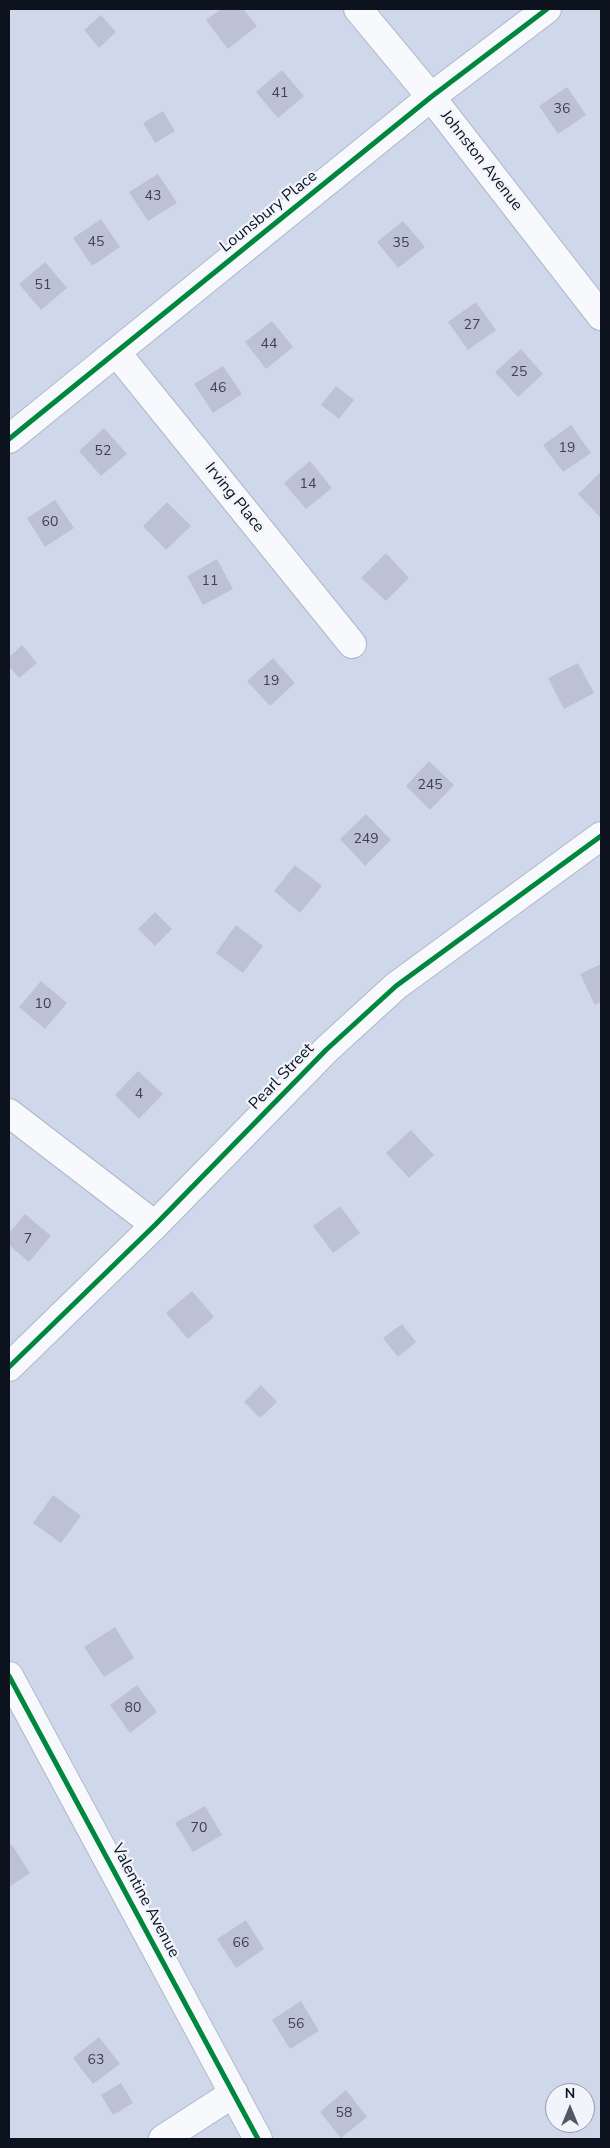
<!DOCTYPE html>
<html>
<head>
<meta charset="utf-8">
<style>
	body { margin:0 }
	#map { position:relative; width:610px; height:2148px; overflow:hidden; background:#cfd8eb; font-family:"Nunito Sans",sans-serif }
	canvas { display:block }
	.frame { position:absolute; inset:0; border:10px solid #0c121e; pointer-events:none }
	.north { position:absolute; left:545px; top:2083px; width:50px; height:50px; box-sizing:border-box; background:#f1f4fb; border:1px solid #959aa3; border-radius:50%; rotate:0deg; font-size:14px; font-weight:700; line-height:20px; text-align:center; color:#0c121e }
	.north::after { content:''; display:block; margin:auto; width:18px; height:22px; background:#505766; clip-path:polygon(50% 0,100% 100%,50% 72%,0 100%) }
</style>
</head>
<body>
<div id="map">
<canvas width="610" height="2148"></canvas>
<div class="frame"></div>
<div class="north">N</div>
</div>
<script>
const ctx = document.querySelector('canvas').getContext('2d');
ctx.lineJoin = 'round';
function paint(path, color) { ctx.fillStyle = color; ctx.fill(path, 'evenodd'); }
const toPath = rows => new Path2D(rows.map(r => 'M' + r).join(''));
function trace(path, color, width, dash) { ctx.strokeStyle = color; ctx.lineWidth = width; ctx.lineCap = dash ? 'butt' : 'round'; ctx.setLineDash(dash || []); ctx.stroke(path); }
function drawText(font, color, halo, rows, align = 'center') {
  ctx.font = font + ' "Nunito Sans",sans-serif'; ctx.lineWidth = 4.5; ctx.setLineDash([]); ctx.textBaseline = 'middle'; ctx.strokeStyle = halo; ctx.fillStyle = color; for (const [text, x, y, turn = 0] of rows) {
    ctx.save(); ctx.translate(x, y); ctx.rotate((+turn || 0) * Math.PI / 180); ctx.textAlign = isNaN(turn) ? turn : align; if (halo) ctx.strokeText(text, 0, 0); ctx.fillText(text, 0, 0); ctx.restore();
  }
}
paint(toPath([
	[221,9,243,9,257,26,228,49,206,20],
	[101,15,116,32,99,48,84,30],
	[282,70,304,96,278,118,256,92],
	[567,87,586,115,558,134,539,106],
	[163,111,175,131,155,143,143,123],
	[158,174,177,203,148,221,129,192],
	[101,219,120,247,92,266,73,238],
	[403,221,425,247,398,268,377,242],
	[45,262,67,288,41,310,19,284],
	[476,302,496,330,468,350,448,322],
	[272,321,293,347,266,369,245,342],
	[521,349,543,374,518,397,495,372],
	[223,366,242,394,213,413,194,384],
	[336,386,354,400,339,419,321,405],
	[571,425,591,453,563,472,543,445],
	[104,428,127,454,101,476,79,451],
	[310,461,332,488,306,509,284,483],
	[601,472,601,518,578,494],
	[55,500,74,528,45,547,27,518],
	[167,502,191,526,166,550,143,526],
	[386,553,409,578,386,601,361,578],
	[217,559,233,589,203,605,187,576],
	[22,645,37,663,19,678,9,666,9,657],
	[273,658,295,683,270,706,247,681],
	[578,663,594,693,564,709,548,678],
	[429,761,454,785,430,810,406,786],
	[366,814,391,840,365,866,340,839],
	[295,865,322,886,300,913,274,891],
	[155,912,172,929,155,946,138,929],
	[236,925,263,946,243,973,216,953],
	[601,964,601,1002,595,1005,580,974],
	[41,981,67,1003,45,1029,19,1007],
	[138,1071,163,1094,139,1119,115,1095],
	[411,1130,434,1155,409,1178,386,1153],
	[340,1206,360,1233,333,1253,313,1226],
	[25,1214,51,1236,29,1262,9,1245,9,1233],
	[192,1291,214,1317,188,1339,166,1313],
	[402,1324,416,1342,398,1357,383,1338],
	[261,1385,277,1402,260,1418,244,1402],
	[53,1495,81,1516,61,1543,33,1523],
	[115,1627,134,1658,104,1677,84,1647],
	[137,1685,157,1712,130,1733,110,1705],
	[205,1806,222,1835,193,1852,175,1823],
	[12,1845,30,1873,9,1887,9,1846],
	[246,1920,264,1949,236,1968,217,1939],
	[301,2001,319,2031,290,2049,272,2020],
	[99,2037,120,2064,93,2084,73,2058],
	[121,2083,133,2103,113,2115,101,2095],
	[346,2090,367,2117,341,2138,320,2112]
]), '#bdc1d4');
const street = toPath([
	[358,9,431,97,601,316],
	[116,352,352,644],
	[9,439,431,97,547,9],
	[9,1113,155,1225],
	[9,1367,155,1225,326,1050,396,986,601,836],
	[9,1676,258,2139],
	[163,2139,234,2093]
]);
trace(street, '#b0b6c5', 30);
trace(street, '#f8f9fc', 28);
trace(toPath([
	[9,439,431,97,547,9],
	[9,1367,155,1225,326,1050,396,986,601,836],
	[9,1676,258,2139]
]), '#00873e', 5);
drawText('14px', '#3c4250', null, [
	["41",280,94],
	["36",562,110],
	["43",153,197],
	["45",96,243],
	["35",401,244],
	["51",43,286],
	["27",472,326],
	["44",269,345],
	["25",519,373],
	["46",218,389],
	["19",567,449],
	["52",103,452],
	["14",308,485],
	["60",50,523],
	["11",210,582],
	["19",271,682],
	["245",430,786],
	["249",366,840],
	["10",43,1005],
	["4",139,1095],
	["7",28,1240],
	["80",133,1709],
	["70",199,1829],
	["66",241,1944],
	["56",296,2025],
	["63",96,2061],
	["58",344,2114]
]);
drawText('16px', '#0c121e', '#f1f4fb', [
	["Johnston Avenue",481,161,52],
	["Lounsbury Place",269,212,-39],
	["Irving Place",234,498,51],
	["Pearl Street",282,1077,-46],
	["Valentine Avenue",145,1901,62]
]);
</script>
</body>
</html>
